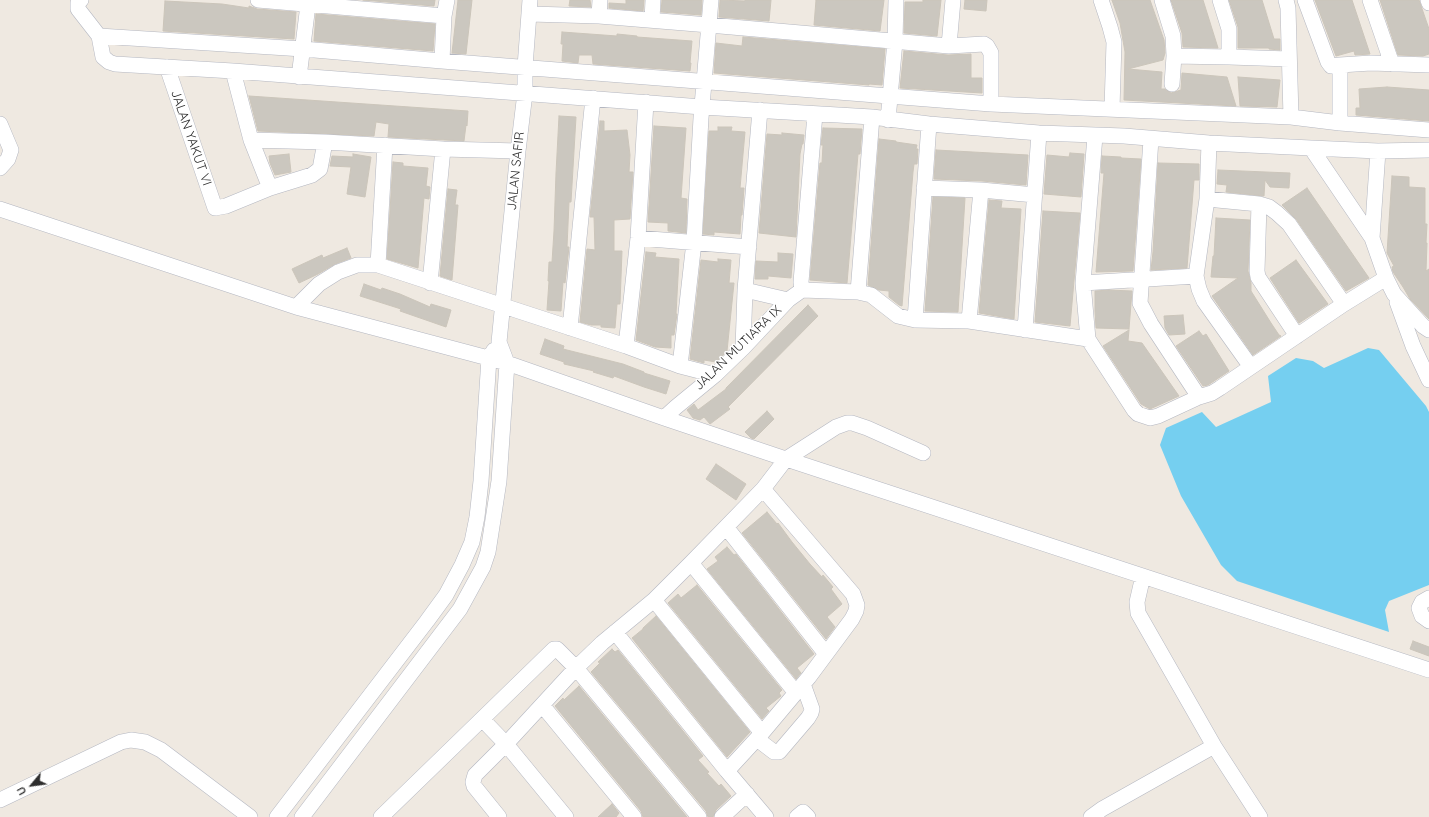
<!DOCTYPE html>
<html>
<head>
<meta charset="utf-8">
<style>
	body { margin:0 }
	#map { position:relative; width:1429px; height:817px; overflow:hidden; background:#efe9e1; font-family:Quicksand,sans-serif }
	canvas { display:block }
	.north { position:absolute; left:12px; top:765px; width:40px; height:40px; -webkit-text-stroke:3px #fff; paint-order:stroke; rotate:241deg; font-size:11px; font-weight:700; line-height:16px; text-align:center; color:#2e2e2e }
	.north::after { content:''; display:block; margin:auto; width:14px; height:18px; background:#2e2e2e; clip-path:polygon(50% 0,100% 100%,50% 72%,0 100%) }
</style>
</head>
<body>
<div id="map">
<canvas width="1429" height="817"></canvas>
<div class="north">U</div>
</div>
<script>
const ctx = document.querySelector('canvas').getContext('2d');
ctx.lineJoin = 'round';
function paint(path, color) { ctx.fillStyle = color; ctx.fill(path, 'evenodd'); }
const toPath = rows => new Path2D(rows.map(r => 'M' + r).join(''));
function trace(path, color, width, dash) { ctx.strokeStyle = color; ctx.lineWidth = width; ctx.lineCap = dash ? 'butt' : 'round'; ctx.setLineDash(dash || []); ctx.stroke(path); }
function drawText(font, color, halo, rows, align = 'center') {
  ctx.font = font + ' Quicksand,sans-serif'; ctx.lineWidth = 3; ctx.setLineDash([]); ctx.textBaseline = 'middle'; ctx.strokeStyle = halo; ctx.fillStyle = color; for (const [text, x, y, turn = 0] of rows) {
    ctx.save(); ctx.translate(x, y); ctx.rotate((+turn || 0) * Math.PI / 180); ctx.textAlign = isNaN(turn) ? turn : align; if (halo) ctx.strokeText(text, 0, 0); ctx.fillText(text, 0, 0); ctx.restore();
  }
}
paint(toPath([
	[1368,348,1379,350,1426,406,1429,412,1429,585,1389,601,1385,610,1389,632,1237,581,1221,565,1181,496,1160,445,1166,428,1202,412,1216,427,1271,402,1268,376,1296,358,1313,361,1324,368]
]), '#75cff0');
const building = toPath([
	[363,0,435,0,434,6,363,0],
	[458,0,472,0,466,54,452,53,458,0],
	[570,0,590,0,591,7,569,6,570,0],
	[626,0,644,0,643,11,609,8,609,3,626,4,626,0],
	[662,0,702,0,701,15,661,12,662,0],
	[720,0,745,1,745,0,771,0,769,21,719,17,720,0],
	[816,0,884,0,880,31,814,25,816,0],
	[923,0,941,0,937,36,904,33,905,2,923,2,923,0],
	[965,0,987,0,986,11,964,9,965,0],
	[1112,0,1150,0,1164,40,1165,53,1163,60,1128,69,1162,72,1161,89,1165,89,1171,93,1181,90,1182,73,1227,77,1236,106,1124,100,1125,52,1120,23,1112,0],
	[1171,0,1203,0,1218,48,1183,47,1182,33,1171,0],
	[1229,0,1262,0,1274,39,1280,39,1280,50,1269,49,1269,48,1238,48,1238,27,1229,0],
	[1315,0,1352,0,1370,54,1355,55,1354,51,1336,56,1315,0],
	[1380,0,1419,0,1429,29,1429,54,1423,56,1398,55,1380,0],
	[165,1,222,4,249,8,249,6,257,9,296,12,294,39,163,31,165,1],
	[316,14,435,24,433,51,314,41,316,14],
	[562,32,617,36,617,34,637,36,637,37,692,41,690,63,691,63,690,71,593,64,592,55,579,55,578,63,562,61,563,44,561,44,562,32],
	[743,37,885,49,882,85,869,84,869,85,714,73,716,43,742,46,743,37],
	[904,51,948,55,971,54,971,78,982,78,982,93,900,88,904,51],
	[1238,77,1280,80,1277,107,1240,106,1238,77],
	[1387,87,1429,90,1429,121,1356,115,1356,108,1360,108,1359,89,1387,87],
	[249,96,468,111,467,126,466,125,464,141,388,137,389,124,376,122,374,136,258,131,249,96],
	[559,116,576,117,571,202,569,202,567,247,569,247,565,283,563,282,561,311,547,310,549,281,548,281,549,262,552,262,554,231,556,173,559,116],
	[600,121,604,121,604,131,627,130,630,155,629,172,633,172,630,219,614,220,614,251,622,251,620,304,617,304,615,328,601,327,601,325,591,325,580,322,587,249,595,250,594,217,590,217,600,121],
	[654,126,686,128,681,198,687,199,686,233,668,231,668,223,648,222,654,126],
	[718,127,732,127,731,131,745,132,740,188,744,188,742,215,741,215,740,234,714,232,714,235,703,234,709,131,718,131,718,127],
	[823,128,862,129,860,154,858,154,847,283,810,280,820,163,822,163,823,145,821,145,823,128],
	[782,133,804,135,803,144,802,144,800,154,796,237,759,233,767,134,782,135,782,133],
	[879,139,896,141,896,142,917,145,916,149,918,149,917,164,914,164,913,172,902,306,899,305,889,297,889,291,879,290,868,285,879,139],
	[936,150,1028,155,1026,185,982,181,934,179,936,150],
	[1070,153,1084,154,1081,197,1044,194,1047,155,1069,157,1070,153],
	[289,154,291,172,275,175,270,163,269,156,289,154],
	[353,154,371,157,365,197,347,194,351,167,330,166,332,156,353,157,353,154],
	[1102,156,1121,157,1121,158,1141,159,1133,271,1096,272,1104,173,1101,173,1102,156],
	[393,162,403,163,403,166,428,168,426,186,430,187,429,199,424,198,418,268,387,259,393,162],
	[1158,163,1199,164,1199,180,1194,180,1187,268,1151,270,1153,252,1158,163],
	[1218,170,1290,173,1289,188,1270,187,1265,180,1264,196,1226,192,1227,185,1217,184,1218,170],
	[1392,176,1409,177,1409,187,1425,188,1425,224,1427,224,1426,243,1427,243,1426,271,1429,269,1429,319,1410,299,1403,287,1393,272,1392,267,1394,266,1387,253,1392,176],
	[1307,188,1369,278,1346,291,1296,219,1282,205,1307,188],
	[448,189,457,190,455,205,458,205,452,280,440,276,448,189],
	[933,197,965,198,958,312,925,311,933,197],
	[989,200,1002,201,1001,208,1021,209,1014,319,979,313,989,200],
	[1043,211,1080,213,1070,326,1035,322,1043,211],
	[1216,218,1250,220,1248,271,1251,283,1251,291,1271,323,1279,335,1281,336,1253,355,1212,296,1238,278,1211,277,1213,256,1214,256,1216,218],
	[347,248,351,258,335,264,318,274,299,283,292,269,322,255,323,258,347,248],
	[646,252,656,253,655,257,679,259,676,314,677,314,674,335,671,335,671,348,655,347,636,340,646,252],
	[778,253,793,254,791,278,768,276,768,279,755,279,756,261,778,262,778,253],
	[718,259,731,260,729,283,734,283,727,351,716,362,704,360,704,363,690,359,701,260,718,262,718,259],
	[1296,260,1328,304,1299,323,1270,278,1296,260],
	[364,284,381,290,382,288,400,294,430,307,431,304,451,310,446,327,400,311,401,309,360,296,364,284],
	[1109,290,1132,291,1129,329,1096,328,1095,311,1095,291,1109,290],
	[808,305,818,316,728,407,730,409,710,424,704,417,700,420,693,418,687,410,694,404,698,410,726,389,726,388,808,305],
	[1183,315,1185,334,1169,335,1165,328,1164,316,1183,315],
	[1129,330,1128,341,1142,343,1179,396,1150,409,1141,404,1103,346,1129,330],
	[1199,331,1203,336,1206,334,1229,371,1208,385,1203,386,1176,346,1199,331],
	[545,339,564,346,563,349,623,364,644,372,644,373,670,381,666,394,644,387,614,376,613,378,593,372,594,371,564,364,564,362,540,354,545,339],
	[767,411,774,419,754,439,751,438,745,432,767,411],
	[716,464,746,484,736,500,706,479,716,464],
	[767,512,777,524,778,523,792,542,810,564,822,577,823,575,833,587,831,589,842,604,827,617,835,627,826,639,742,533,767,512],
	[727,547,734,555,736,554,814,654,797,668,801,673,796,679,707,569,718,561,715,557,727,547],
	[697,585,782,690,779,693,781,696,766,708,769,711,762,719,668,603,678,594,681,598,697,585],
	[656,616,750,732,727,757,632,638,643,629,643,628,656,616],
	[1413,641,1429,647,1429,656,1410,649,1413,641],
	[612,649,615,652,618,650,703,756,698,760,709,772,707,773,719,786,721,784,731,796,716,810,713,817,708,817,706,811,591,672,600,663,598,662,612,649],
	[579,686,687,817,643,817,641,811,555,706,563,698,564,700,579,686],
	[612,804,619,813,616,817,598,817,612,804]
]);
paint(building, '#cbc7bf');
trace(building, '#cbc5ba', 1);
const minor = toPath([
	[81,0,78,3,78,9,99,36],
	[258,0,444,16],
	[1101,0,1110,27,1114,42,1112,109],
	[1162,0,1173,36,1174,56,1172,84],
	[1220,0,1229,29,1229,57],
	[1286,0,1288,8,1291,117],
	[1305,0,1328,62,1331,66,1340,65,1340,123],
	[1370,0,1392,64],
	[1428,0,1429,3],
	[530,14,599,16,709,25,949,46,984,44,987,46,991,53,991,104],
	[599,16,600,0],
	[652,20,653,0],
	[949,46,953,0],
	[1174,56,1229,57,1289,59],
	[442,61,444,16,447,0],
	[1340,65,1371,63,1429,65],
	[167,67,215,208,226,206,270,188,312,175,320,169,325,142],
	[233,71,251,140,270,188],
	[299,77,308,5],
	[888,120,895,41,896,0],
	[0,124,11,150,8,159,0,168],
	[1429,130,1340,123,1291,117,991,104,442,61,303,49,99,36,103,57,109,62,115,64,233,71,702,107,872,117,929,124,1039,133,1124,136,1209,143,1311,148,1378,151,1429,150],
	[1151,139,1140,303,1151,324,1199,397],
	[251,140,325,142,443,149,518,151],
	[1209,143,1207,199,1196,276,1199,289,1204,301,1251,367],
	[1311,148,1372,238,1386,278,1394,294,1423,326,1429,330],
	[924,188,981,190,1035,195],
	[1207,199,1259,204,1269,207,1277,213,1289,224,1344,304],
	[1259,204,1257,271,1258,277,1297,336],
	[0,209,296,307,507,363,664,418,786,459,1429,670],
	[638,238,749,247],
	[1372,238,1378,151],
	[378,265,385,145],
	[430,283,443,149],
	[1083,283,1196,276],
	[745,290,788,300],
	[802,290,858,292,871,295,898,316,915,320,969,321,1088,339,1134,410,1138,414,1150,418,1158,416,1199,397,1212,393,1220,388,1344,304,1386,278],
	[802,290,801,282,815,114],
	[858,292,872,117],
	[1397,302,1413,346,1429,380],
	[296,307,319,284,338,272,357,265,378,265,626,346,680,366,715,375],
	[915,320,929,124],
	[969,321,981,190],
	[570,328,593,98],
	[1025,330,1039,133],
	[1088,339,1083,283,1095,136],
	[626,346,638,238,646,102],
	[743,348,745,290,760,110],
	[680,366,694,242,701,118,711,0],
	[664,418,676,407,715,375,743,348,788,300,802,290],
	[726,527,826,654],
	[691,563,796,693],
	[1429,598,1422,602,1419,608,1422,616,1429,621],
	[654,600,762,733],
	[615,632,727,771,766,817],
	[542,705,634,817],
	[482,719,554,649,557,649,576,668,699,817],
	[757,739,774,752,779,752,808,718,811,713,812,709,803,684],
	[1214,746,1260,817],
	[727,771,762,733,809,677,852,619,856,611,857,605,853,594,763,489],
	[0,800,121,742,131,740,145,742,161,750,250,817],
	[277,817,427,621,446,595,462,565,472,542,477,517,481,481,489,358,494,350],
	[302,817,460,609,483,567,488,552,499,481,507,363,499,342,518,151,525,93,525,67,530,0],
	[381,817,482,719,506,744,566,817],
	[499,817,474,786,473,782,475,775,506,744,576,668,602,643,654,600,691,563,763,489,786,459,836,427,847,423,852,423,867,428,923,453],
	[722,817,747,794],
	[797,817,803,812,808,817],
	[1091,817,1102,809,1214,746,1138,613,1137,602,1143,576]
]);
trace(minor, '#b4b7c1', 16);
trace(minor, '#fff', 15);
drawText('13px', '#2e2e2e', '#fff', [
	["JALAN YAKUT VI",191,138,71],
	["JALAN SAFIR",516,171,-84],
	["JALAN MUTIARA IX",738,348,-44]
]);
</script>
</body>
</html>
